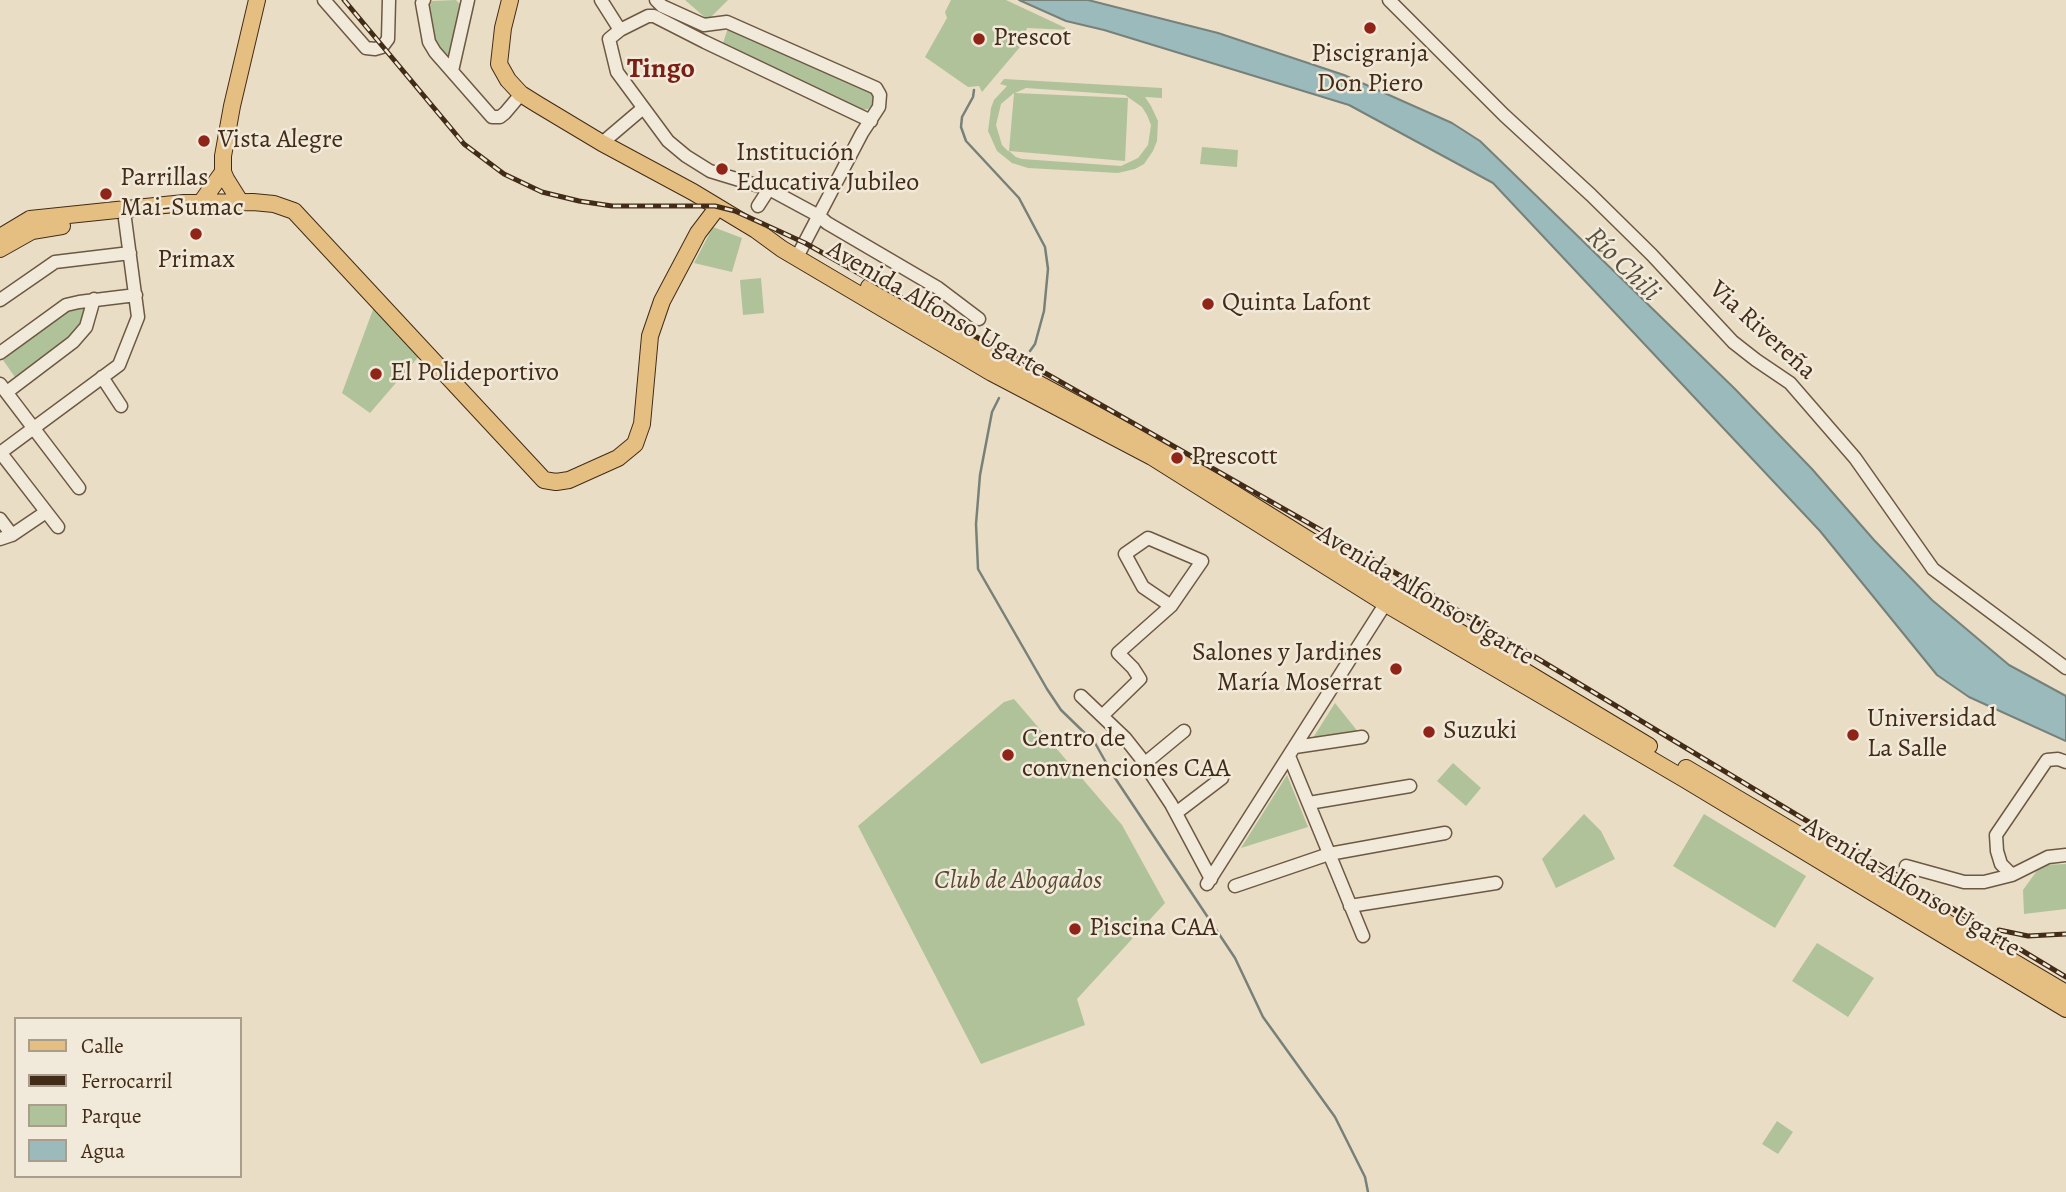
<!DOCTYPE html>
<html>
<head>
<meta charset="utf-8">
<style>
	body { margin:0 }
	#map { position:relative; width:2066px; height:1192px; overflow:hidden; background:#eaddc5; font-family:Alegreya,serif }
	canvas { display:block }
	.legend { position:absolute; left:14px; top:1017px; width:228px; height:161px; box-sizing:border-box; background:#f1e9d9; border:2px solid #ab9d8b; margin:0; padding:9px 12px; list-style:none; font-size:21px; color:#432c17 }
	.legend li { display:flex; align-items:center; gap:14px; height:35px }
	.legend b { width:35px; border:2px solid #ab9d8b }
</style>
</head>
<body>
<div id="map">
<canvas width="2066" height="1192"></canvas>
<ul class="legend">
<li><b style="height:9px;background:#e5be82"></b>Calle</li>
<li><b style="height:9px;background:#432c17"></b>Ferrocarril</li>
<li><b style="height:19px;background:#b0c29a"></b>Parque</li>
<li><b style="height:19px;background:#9ababb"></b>Agua</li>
</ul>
</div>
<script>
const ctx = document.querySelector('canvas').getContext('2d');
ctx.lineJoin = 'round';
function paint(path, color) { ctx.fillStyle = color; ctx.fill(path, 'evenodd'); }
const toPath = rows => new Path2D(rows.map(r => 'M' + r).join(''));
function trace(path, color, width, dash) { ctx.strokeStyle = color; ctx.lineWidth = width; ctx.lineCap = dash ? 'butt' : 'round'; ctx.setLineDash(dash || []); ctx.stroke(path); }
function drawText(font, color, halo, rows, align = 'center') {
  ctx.font = font + ' Alegreya,serif'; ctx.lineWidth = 5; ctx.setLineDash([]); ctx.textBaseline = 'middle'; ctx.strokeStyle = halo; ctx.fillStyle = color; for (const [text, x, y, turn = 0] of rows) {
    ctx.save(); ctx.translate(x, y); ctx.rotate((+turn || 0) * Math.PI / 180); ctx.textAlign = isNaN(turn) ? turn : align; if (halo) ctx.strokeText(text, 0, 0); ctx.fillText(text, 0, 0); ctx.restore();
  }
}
paint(toPath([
	[456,0,463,7,451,61,433,43,428,10,432,1],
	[685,0,728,0,708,20],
	[951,0,1006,0,1070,30,1027,28,1020,47,982,92,979,86,968,87,925,57,947,18,945,12],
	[728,28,870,92,873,97,873,104,868,109,861,110,722,46],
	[1004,79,1162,88,1162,98,1145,97,1151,106,1158,121,1157,141,1153,151,1144,164,1135,169,1118,173,1028,168,1012,163,997,151,988,131,991,108,994,100,1007,86,1000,84],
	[1026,88,1125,95,1142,107,1147,115,1151,125,1148,145,1138,158,1121,166,1022,159,1016,157,1009,151,1125,161,1128,98,1015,93],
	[1014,93,1009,151,1008,151,1002,145,996,125,1001,104],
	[1202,147,1238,150,1237,167,1200,164],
	[713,227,742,238,732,272,694,263],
	[761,278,764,313,743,315,740,280],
	[91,304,84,325,17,380,3,360,70,309],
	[374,307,420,355,370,413,342,393],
	[1014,699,1122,825,1165,903,1077,999,1085,1025,981,1064,858,826,1004,702],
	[1335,703,1359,733,1311,741],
	[1453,763,1481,788,1466,806,1437,781],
	[1287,775,1308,827,1241,848],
	[1584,814,1601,831,1615,859,1556,888,1542,859],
	[1704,814,1806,876,1775,928,1673,866],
	[2066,864,2066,909,2024,914,2023,890,2041,865],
	[1817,943,1874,978,1848,1017,1792,981],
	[1777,1121,1793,1132,1778,1154,1762,1144]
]), '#b0c29a');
const water = toPath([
	[1019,0,1088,0,1218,33,1344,75,1452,123,1480,141,1735,389,1812,469,1874,540,1932,600,2009,665,2066,696,2066,741,1969,697,1937,675,1820,531,1493,183,1349,105,1104,30,1066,21,1019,0]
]);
paint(water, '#9ababb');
trace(water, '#778179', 2);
trace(toPath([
	[974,90,973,97,962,117,961,127,966,141,1019,198,1045,247,1048,269,1044,311,1035,344,1030,351],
	[999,398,992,412,980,475,976,524,978,569,1047,689,1061,710,1095,743,1113,775,1235,958,1263,1017,1335,1117,1365,1177,1368,1192]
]), '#778179', 2.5);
const minor = toPath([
	[324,0,366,48,375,49,382,47,388,39,389,0],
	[424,0,422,3,429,42,435,52,492,117,500,117,505,113,521,94],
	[601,0,620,30],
	[656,0,662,6,704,25,727,22,876,88,880,95,879,107,862,133,797,257],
	[1389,0,1504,115,1591,195,1652,255,1733,342,1756,360,1790,383,1855,458,1933,569,2066,668],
	[452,71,468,0],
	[871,121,705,42,654,16,648,16,620,30,609,39,617,72,668,141,686,156,710,171,769,189,819,216,827,223,938,288,979,319],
	[602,143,642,109],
	[758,206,769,189],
	[0,300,55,262,130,253],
	[0,353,66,305,79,302,136,295],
	[102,377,121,406],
	[0,384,79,488],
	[7,392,73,342,86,327,94,299],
	[0,452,58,527],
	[0,453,119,365,138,317,125,219],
	[0,519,12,535],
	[0,539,12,535,46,512],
	[1081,696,1125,738,1140,757,1171,804,1211,879],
	[1102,716,1140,679,1133,668,1118,653,1171,606,1202,561,1148,538,1125,554,1143,587,1171,606],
	[1295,747,1362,737],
	[1289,756,1363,936],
	[1144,764,1184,731],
	[1309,803,1410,786],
	[1176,813,1222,778],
	[1906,866,1964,882,1984,882,2012,875,2048,857,2066,855],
	[2012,875,2001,864,1997,851,1996,835,2047,760,2058,759,2066,762],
	[1207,884,1389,598],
	[1235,886,1329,854,1445,833],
	[1350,906,1496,883]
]);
const major = toPath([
	[510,0,503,28,499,64,508,80,521,94,537,104,602,143,693,192,756,230,782,249,992,373,1152,457,1386,604,1686,780,2066,1009],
	[241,203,226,179,223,172,223,156,232,106,257,0],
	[194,207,200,204,223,172],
	[0,237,30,219,184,203,253,202,274,204,294,211,544,480,556,482,569,480,618,458,635,444,642,424,650,336,662,301,698,233,717,208],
	[0,249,32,231,62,226],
	[869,287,1013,370,1177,458,1393,592,1649,746],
	[1686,768,2066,993]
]);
trace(minor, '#6d5842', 15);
trace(major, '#432c17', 18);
trace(minor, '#f1e9d9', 12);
trace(major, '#e5be82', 16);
const rail = toPath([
	[344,0,464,144,504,174,542,192,579,201,612,206,715,206,735,211,805,243,922,309,1031,365,1384,566,2066,977],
	[1999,930,2028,936,2066,934]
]);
trace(rail, '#432c17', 5);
trace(rail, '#f1e9d9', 2.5, [8]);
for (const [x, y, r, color] of [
	[1370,28,7,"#8f2418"],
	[979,39,7,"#8f2418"],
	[204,141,7,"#8f2418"],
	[722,169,7,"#8f2418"],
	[106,194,7,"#8f2418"],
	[196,234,7,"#8f2418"],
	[1208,304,7,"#8f2418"],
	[376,374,7,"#8f2418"],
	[1177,458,7,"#8f2418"],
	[1396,669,7,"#8f2418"],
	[1429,732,7,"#8f2418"],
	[1853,735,7,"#8f2418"],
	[1008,755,7,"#8f2418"],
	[1075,929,7,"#8f2418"]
]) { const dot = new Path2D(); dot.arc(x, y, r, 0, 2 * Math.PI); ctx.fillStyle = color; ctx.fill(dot); trace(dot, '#f1e9d9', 2.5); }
drawText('26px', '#432c17', '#f1e9d9', [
	["Prescot",993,39],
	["Piscigranja",1370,55,"center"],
	["Don Piero",1370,85,"center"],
	["Vista Alegre",218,141],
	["Institución",736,154],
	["Educativa Jubileo",736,184],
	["Parrillas",120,179],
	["Mai-Sumac",120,209],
	["Primax",196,261,"center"],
	["Quinta Lafont",1222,304],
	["El Polideportivo",390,374],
	["Prescott",1191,458],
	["Salones y Jardines",1382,654,"right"],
	["María Moserrat",1382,684,"right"],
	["Universidad",1867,720],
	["La Salle",1867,750],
	["Suzuki",1443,732],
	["Centro de",1022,740],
	["convnenciones CAA",1022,770],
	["Piscina CAA",1089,929]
], 'left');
drawText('26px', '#432c17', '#f1e9d9', [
	["Avenida Alfonso Ugarte",936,310,30],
	["Via Rivereña",1762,331,42],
	["Avenida Alfonso Ugarte",1425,596,31],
	["Avenida Alfonso Ugarte",1911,888,31]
]);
drawText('italic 26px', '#594a31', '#f1e9d9', [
	["Club de Abogados",1018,882]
]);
drawText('bold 28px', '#7a1f14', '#f1e9d9', [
	["Tingo",661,70]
]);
drawText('italic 28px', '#595040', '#f1e9d9', [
	["Río Chili",1622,265,45]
]);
</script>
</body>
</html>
